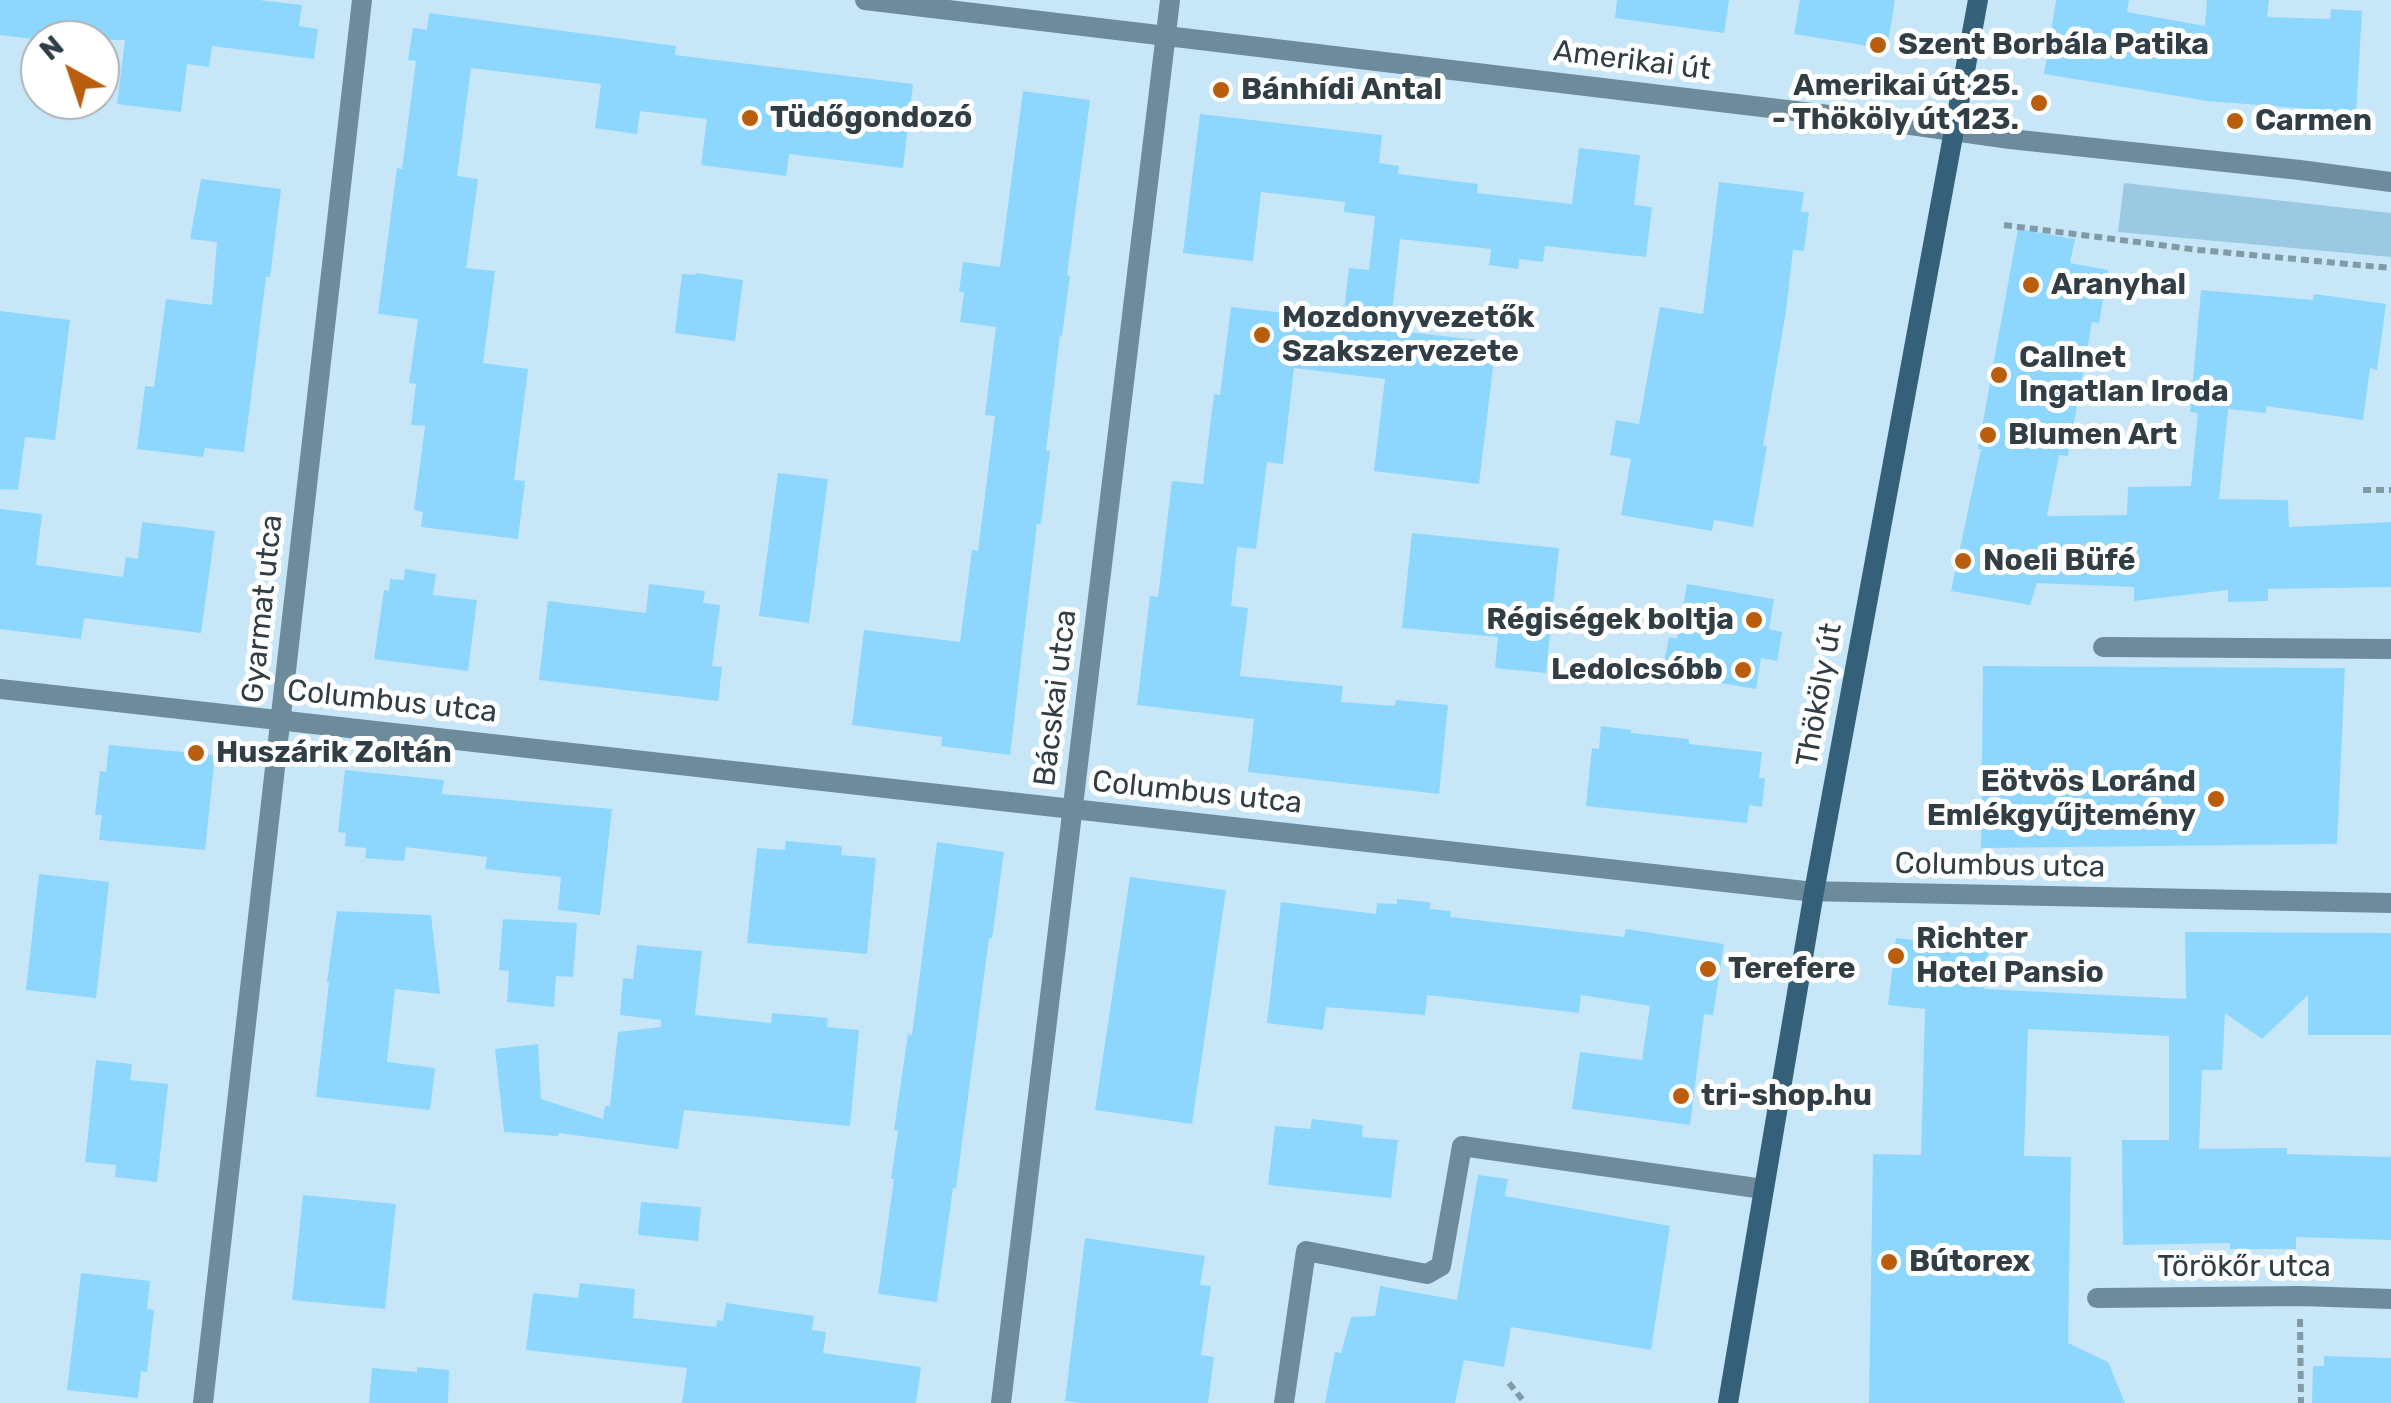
<!DOCTYPE html>
<html>
<head>
<meta charset="utf-8">
<style>
	body { margin:0 }
	#map { position:relative; width:2391px; height:1403px; overflow:hidden; background:#c7e7f9; font-family:Rubik,sans-serif }
	canvas { display:block }
	.north { position:absolute; left:20px; top:20px; width:100px; height:100px; box-sizing:border-box; background:#fff; border:2px solid #adb2b5; border-radius:50%; rotate:320deg; font-size:28px; font-weight:700; line-height:40px; text-align:center; color:#313e45 }
	.north::after { content:''; display:block; margin:auto; width:35px; height:45px; background:#ba5d0d; clip-path:polygon(50% 0,100% 100%,50% 72%,0 100%) }
</style>
</head>
<body>
<div id="map">
<canvas width="2391" height="1403"></canvas>
<div class="north">N</div>
</div>
<script>
const ctx = document.querySelector('canvas').getContext('2d');
ctx.lineJoin = 'round';
function paint(path, color) { ctx.fillStyle = color; ctx.fill(path, 'evenodd'); }
const toPath = rows => new Path2D(rows.map(r => 'M' + r).join(''));
function trace(path, color, width, dash) { ctx.strokeStyle = color; ctx.lineWidth = width; ctx.lineCap = dash ? 'butt' : 'round'; ctx.setLineDash(dash || []); ctx.stroke(path); }
function drawText(font, color, halo, rows, align = 'center') {
  ctx.font = font + ' Rubik,sans-serif'; ctx.lineWidth = 10; ctx.setLineDash([]); ctx.textBaseline = 'middle'; ctx.strokeStyle = halo; ctx.fillStyle = color; for (const [text, x, y, turn = 0] of rows) {
    ctx.save(); ctx.translate(x, y); ctx.rotate((+turn || 0) * Math.PI / 180); ctx.textAlign = isNaN(turn) ? turn : align; if (halo) ctx.strokeText(text, 0, 0); ctx.fillText(text, 0, 0); ctx.restore();
  }
}
paint(toPath([
	[2124,183,2391,213,2391,257,2118,232]
]), '#9bc9e2');
paint(toPath([
	[0,0,259,0,302,5,299,26,318,29,314,59,212,46,209,67,187,64,181,112,117,104,125,40,42,40,0,35],
	[1617,0,1729,0,1724,33,1615,18],
	[1800,0,1895,0,1887,49,1794,34],
	[2056,0,2129,0,2127,12,2205,26,2207,0,2269,0,2267,17,2330,19,2331,9,2362,11,2356,114,2309,112,2309,109,2208,101,2044,74],
	[429,13,676,46,675,55,913,84,903,168,789,154,786,176,701,165,707,119,640,111,637,134,595,128,601,84,471,68,457,176,478,179,466,268,495,271,483,363,528,369,514,480,525,481,518,539,421,527,423,512,414,510,425,426,411,425,416,384,409,383,418,319,378,314,397,168,402,169,416,61,408,60,413,28,427,30],
	[1023,91,1090,100,1067,275,1070,276,1062,336,1060,335,1046,451,1050,451,1041,524,1037,524,1010,755,941,746,942,737,852,725,864,630,960,642,972,550,978,551,995,416,985,415,996,327,960,322,964,292,959,292,963,262,1000,267],
	[1200,114,1382,135,1379,163,1399,166,1398,174,1478,184,1477,193,1572,204,1579,148,1640,155,1634,205,1652,207,1646,257,1545,246,1543,262,1519,259,1518,269,1489,265,1491,249,1400,239,1390,330,1496,342,1479,484,1374,471,1385,379,1294,368,1283,464,1267,462,1256,549,1237,547,1231,606,1248,608,1240,676,1343,686,1341,702,1395,706,1396,700,1448,705,1439,794,1248,772,1254,719,1137,705,1150,596,1158,597,1172,481,1203,484,1214,394,1220,395,1231,307,1310,316,1311,309,1344,313,1349,268,1369,270,1375,216,1344,212,1345,202,1261,192,1253,261,1183,253],
	[201,179,281,189,270,277,266,277,244,452,205,448,203,457,137,449,145,386,154,387,166,299,212,305,217,242,190,239],
	[1719,182,1804,192,1801,212,1809,212,1804,251,1793,250,1786,311,1763,446,1767,446,1753,527,1714,520,1712,531,1621,515,1631,459,1610,455,1616,420,1639,424,1660,307,1703,314],
	[2018,229,2075,239,2070,263,2108,270,2099,323,2092,322,2068,456,2059,455,2047,516,2127,515,2128,487,2191,486,2198,413,2190,412,2201,290,2313,300,2314,294,2386,304,2377,370,2370,368,2363,420,2266,406,2266,413,2228,409,2219,499,2288,500,2289,527,2391,522,2391,587,2268,589,2268,601,2228,602,2228,590,2134,601,2134,587,2037,583,2030,605,1951,591,1981,449,1978,449],
	[696,273,743,280,735,341,675,333,682,274,695,275],
	[0,311,70,320,55,440,25,437,18,490,0,489],
	[778,473,828,479,809,623,759,616],
	[0,509,42,514,36,565,123,577,126,557,138,559,142,522,215,531,201,633,84,618,81,639,0,629],
	[1412,533,1559,548,1546,673,1495,668,1498,637,1402,628],
	[405,569,436,574,433,595,477,600,468,671,374,659,384,590,389,591,390,579,404,580],
	[649,584,705,591,703,603,720,605,712,666,722,667,718,701,539,680,548,601,646,613],
	[1687,584,1774,599,1769,629,1782,632,1777,661,1761,658,1756,689,1662,673,1669,637,1677,639],
	[1983,666,2345,668,2337,844,1981,848],
	[1601,726,1631,730,1631,733,1689,739,1689,744,1762,752,1759,778,1765,778,1762,807,1749,805,1747,823,1586,806,1592,748,1599,749],
	[109,745,215,755,205,850,99,840,102,815,95,815,100,771,106,772],
	[345,770,444,780,442,794,612,809,600,915,558,910,561,877,485,869,487,857,406,847,404,861,365,858,366,848,345,846,346,833,338,832],
	[786,841,842,846,841,855,876,858,867,954,747,943,757,848,785,850],
	[937,842,1004,852,992,938,989,938,956,1188,953,1188,937,1302,878,1294,894,1179,891,1179,898,1131,894,1130,908,1034,912,1035],
	[39,874,109,882,96,998,26,990],
	[1130,877,1226,890,1192,1124,1095,1110],
	[1397,899,1430,902,1430,909,1451,911,1450,917,1624,937,1626,929,1724,944,1713,1015,1704,1014,1690,1125,1572,1109,1580,1052,1642,1060,1650,1006,1581,995,1579,1013,1427,995,1425,1015,1326,1007,1323,1030,1267,1023,1281,902,1376,914,1377,903,1397,904],
	[337,911,431,915,440,994,395,989,387,1062,435,1068,430,1110,316,1097,329,982,327,982],
	[503,919,577,923,573,977,556,976,554,1007,507,1002,509,971,499,970],
	[2185,932,2391,933,2391,1035,2308,1035,2308,995,2262,1039,2225,1013,2222,1070,2202,1070,2199,1149,2287,1148,2287,1154,2391,1157,2391,1240,2296,1237,2296,1249,2230,1249,2230,1243,2123,1245,2122,1140,2169,1140,2169,1036,2028,1029,2024,1156,2071,1157,2068,1343,2108,1362,2125,1403,1869,1403,1873,1154,1921,1155,1925,1009,1888,1005,1896,938,1989,949,1984,989,2186,999],
	[637,945,702,951,695,1015,771,1023,772,1013,828,1018,827,1027,859,1030,850,1126,684,1110,678,1149,559,1133,558,1136,504,1132,495,1049,538,1044,541,1099,603,1119,605,1106,610,1106,618,1032,661,1027,661,1020,620,1015,623,978,633,979],
	[96,1060,132,1064,130,1080,168,1084,157,1182,115,1177,116,1165,85,1162],
	[1312,1119,1363,1125,1362,1137,1398,1140,1391,1198,1268,1185,1275,1126,1310,1129],
	[1478,1175,1508,1179,1505,1196,1670,1226,1651,1350,1511,1327,1504,1367,1464,1360,1455,1403,1325,1403,1335,1352,1341,1353,1351,1317,1375,1316,1380,1286,1457,1300],
	[303,1195,396,1204,385,1309,292,1300],
	[641,1202,701,1207,698,1241,638,1235],
	[1085,1238,1205,1256,1200,1285,1211,1286,1201,1355,1214,1357,1208,1403,1080,1403,1065,1401],
	[81,1273,150,1281,147,1309,154,1310,147,1372,141,1371,138,1398,67,1390],
	[580,1283,635,1289,633,1318,716,1327,717,1320,723,1321,726,1303,814,1316,812,1330,826,1332,823,1353,921,1367,916,1403,682,1403,687,1368,526,1350,533,1293,578,1298],
	[2324,1356,2391,1358,2391,1403,2312,1403,2313,1366,2324,1366],
	[417,1367,449,1370,448,1403,369,1403,372,1368,417,1372]
]), '#8dd7fe');
trace(toPath([
	[2004,225,2199,250,2391,268],
	[2363,490,2391,490],
	[2300,1319,2301,1403],
	[1509,1383,1525,1403]
]), '#8299a6', 6, [8, 5]);
trace(toPath([
	[2103,647,2391,649],
	[1284,1403,1306,1251,1427,1274,1441,1266,1462,1146,1763,1189]
]), '#6e8b9b', 20);
trace(toPath([
	[865,0,1896,123,2010,139,2300,170,2391,182],
	[0,689,1805,891,2391,903],
	[2097,1298,2300,1296,2391,1299],
	[203,1403,362,0],
	[1001,1403,1170,0]
]), '#6e8b9b', 20);
trace(toPath([
	[1728,1403,1814,892,1978,0]
]), '#346179', 20);
for (const [x, y, r, color] of [
	[1878,45,10,"#ba5d0d"],
	[1221,90,10,"#ba5d0d"],
	[2039,103,10,"#ba5d0d"],
	[750,118,10,"#ba5d0d"],
	[2235,121,10,"#ba5d0d"],
	[2031,285,10,"#ba5d0d"],
	[1262,335,10,"#ba5d0d"],
	[1999,375,10,"#ba5d0d"],
	[1988,435,10,"#ba5d0d"],
	[1963,561,10,"#ba5d0d"],
	[1754,620,10,"#ba5d0d"],
	[1743,670,10,"#ba5d0d"],
	[196,753,10,"#ba5d0d"],
	[2216,799,10,"#ba5d0d"],
	[1896,956,10,"#ba5d0d"],
	[1708,969,10,"#ba5d0d"],
	[1681,1096,10,"#ba5d0d"],
	[1889,1262,10,"#ba5d0d"]
]) { const dot = new Path2D(); dot.arc(x, y, r, 0, 2 * Math.PI); ctx.fillStyle = color; ctx.fill(dot); trace(dot, '#fff', 4); }
drawText('bold 30px', '#313e45', '#fff', [
	["Szent Borbála Patika",1898,45],
	["Amerikai út 25.",2019,86,"right"],
	["- Thököly út 123.",2019,120,"right"],
	["Bánhídi Antal",1241,90],
	["Tüdőgondozó",770,118],
	["Carmen",2255,121],
	["Aranyhal",2051,285],
	["Mozdonyvezetők",1282,318],
	["Szakszervezete",1282,352],
	["Callnet",2019,358],
	["Ingatlan Iroda",2019,392],
	["Blumen Art",2008,435],
	["Noeli Büfé",1983,561],
	["Régiségek boltja",1734,620,"right"],
	["Ledolcsóbb",1723,670,"right"],
	["Huszárik Zoltán",216,753],
	["Eötvös Loránd",2196,782,"right"],
	["Emlékgyűjtemény",2196,816,"right"],
	["Richter",1916,939],
	["Hotel Pansio",1916,973],
	["Terefere",1728,969],
	["tri-shop.hu",1701,1096],
	["Bútorex",1909,1262]
], 'left');
drawText('30px', '#313e45', '#fff', [
	["Amerikai út",1632,61,7],
	["Gyarmat utca",263,609,-84],
	["Thököly út",1820,695,-80],
	["Bácskai utca",1056,698,-83],
	["Columbus utca",392,702,6],
	["Columbus utca",1197,793,6],
	["Columbus utca",2000,866,1],
	["Törökőr utca",2244,1267]
]);
</script>
</body>
</html>
